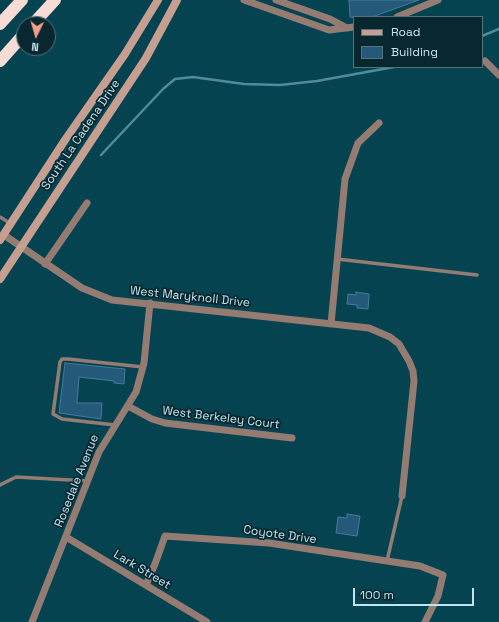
<!DOCTYPE html>
<html>
<head>
<meta charset="utf-8">
<style>
	body { margin:0 }
	#map { position:relative; width:499px; height:622px; overflow:hidden; background:#054351; font-family:"Space Grotesk",sans-serif }
	canvas { display:block }
	.legend { position:absolute; left:353px; top:16px; width:130px; height:52px; box-sizing:border-box; background:#08272f; border:1px solid #52737c; margin:0; padding:5px 7px; list-style:none; font-size:12px; color:#c2e4ef }
	.legend li { display:flex; align-items:center; gap:8px; height:20px }
	.legend b { width:20px; border:1px solid #52737c }
	.north { position:absolute; left:16px; top:16px; width:40px; height:40px; box-sizing:border-box; background:#08272f; border:1px solid #52737c; border-radius:50%; rotate:185deg; font-size:11px; font-weight:700; line-height:16px; text-align:center; color:#c2e4ef }
	.north::after { content:''; display:block; margin:auto; width:14px; height:18px; background:#f39f84; clip-path:polygon(50% 0,100% 100%,50% 72%,0 100%) }
	.scale { position:absolute; left:353px; top:588px; width:121px; height:18px; box-sizing:border-box; border:2px solid #c2e4ef; border-top:0; padding-left:5px; font-size:12px; line-height:14px; white-space:nowrap; color:#c2e4ef; -webkit-text-stroke:3px #08272f; paint-order:stroke }
</style>
</head>
<body>
<div id="map">
<canvas width="499" height="622"></canvas>
<ul class="legend">
<li><b style="height:5px;background:#c79f91"></b>Road</li>
<li><b style="height:11px;background:#245979"></b>Building</li>
</ul>
<div class="north">N</div>
<div class="scale">100 m</div>
</div>
<script>
const ctx = document.querySelector('canvas').getContext('2d');
ctx.lineJoin = 'round';
const toPath = rows => new Path2D(rows.map(r => 'M' + r).join(''));
function trace(path, color, width, dash) { ctx.strokeStyle = color; ctx.lineWidth = width; ctx.lineCap = dash ? 'butt' : 'round'; ctx.setLineDash(dash || []); ctx.stroke(path); }
function paint(path, color) { ctx.fillStyle = color; ctx.fill(path, 'evenodd'); }
function drawText(font, color, halo, rows, align = 'center') {
  ctx.font = font + ' "Space Grotesk",sans-serif'; ctx.lineWidth = 3.5; ctx.setLineDash([]); ctx.textBaseline = 'middle'; ctx.strokeStyle = halo; ctx.fillStyle = color; for (const [text, x, y, turn = 0] of rows) {
    ctx.save(); ctx.translate(x, y); ctx.rotate((+turn || 0) * Math.PI / 180); ctx.textAlign = isNaN(turn) ? turn : align; if (halo) ctx.strokeText(text, 0, 0); ctx.fillText(text, 0, 0); ctx.restore();
  }
}
trace(toPath([
	[482,36,499,29],
	[101,155,163,89,175,79,193,77,244,84,280,85,317,81,394,67]
]), '#4d8c9d', 2.5);
const building = toPath([
	[349,0,419,0,372,17,350,17,349,0],
	[356,292,369,294,368,309,357,308,357,305,347,304,348,294,356,295,356,292],
	[65,363,125,369,124,384,114,383,114,381,79,377,77,403,102,403,101,419,59,413,65,363],
	[347,514,360,516,357,536,336,533,338,517,347,518,347,514]
]);
paint(building, '#245979');
trace(building, '#467a9c', 1);
trace(toPath([
	[0,217,11,224],
	[337,259,477,275],
	[115,425,62,419,53,414,60,362,62,359,68,359,143,367],
	[0,485,16,477,88,481],
	[387,561,402,496]
]), '#957c73', 3.5);
trace(toPath([
	[244,0,329,30,354,27],
	[276,0,330,19,347,28],
	[397,17,438,0],
	[485,61,499,75],
	[4,235,82,288,112,300,369,328,390,337,399,344,409,361,413,371,414,381,402,496],
	[45,264,87,203],
	[331,324,345,179,358,143,379,123],
	[128,406,152,419,165,423,292,438],
	[66,537,207,622],
	[146,585,155,564,165,536,269,543,420,566,443,575,438,596,425,622],
	[32,622,99,452,136,392,144,363,150,303]
]), '#957c73', 7);
trace(toPath([
	[0,240,65,140,125,54,158,0],
	[0,279,146,58,177,0]
]), '#c79f91', 8);
trace(toPath([
	[0,24,22,0],
	[33,24,55,0],
	[0,61,24,34]
]), '#f6dcd4', 12);
drawText('12px', '#c2e4ef', '#08272f', [
	["South La Cadena Drive",81,135,-56],
	["West Maryknoll Drive",190,297,6],
	["West Berkeley Court",221,418,7],
	["Rosedale Avenue",77,481,-68],
	["Coyote Drive",280,535,8],
	["Lark Street",142,570,31]
]);
</script>
</body>
</html>
